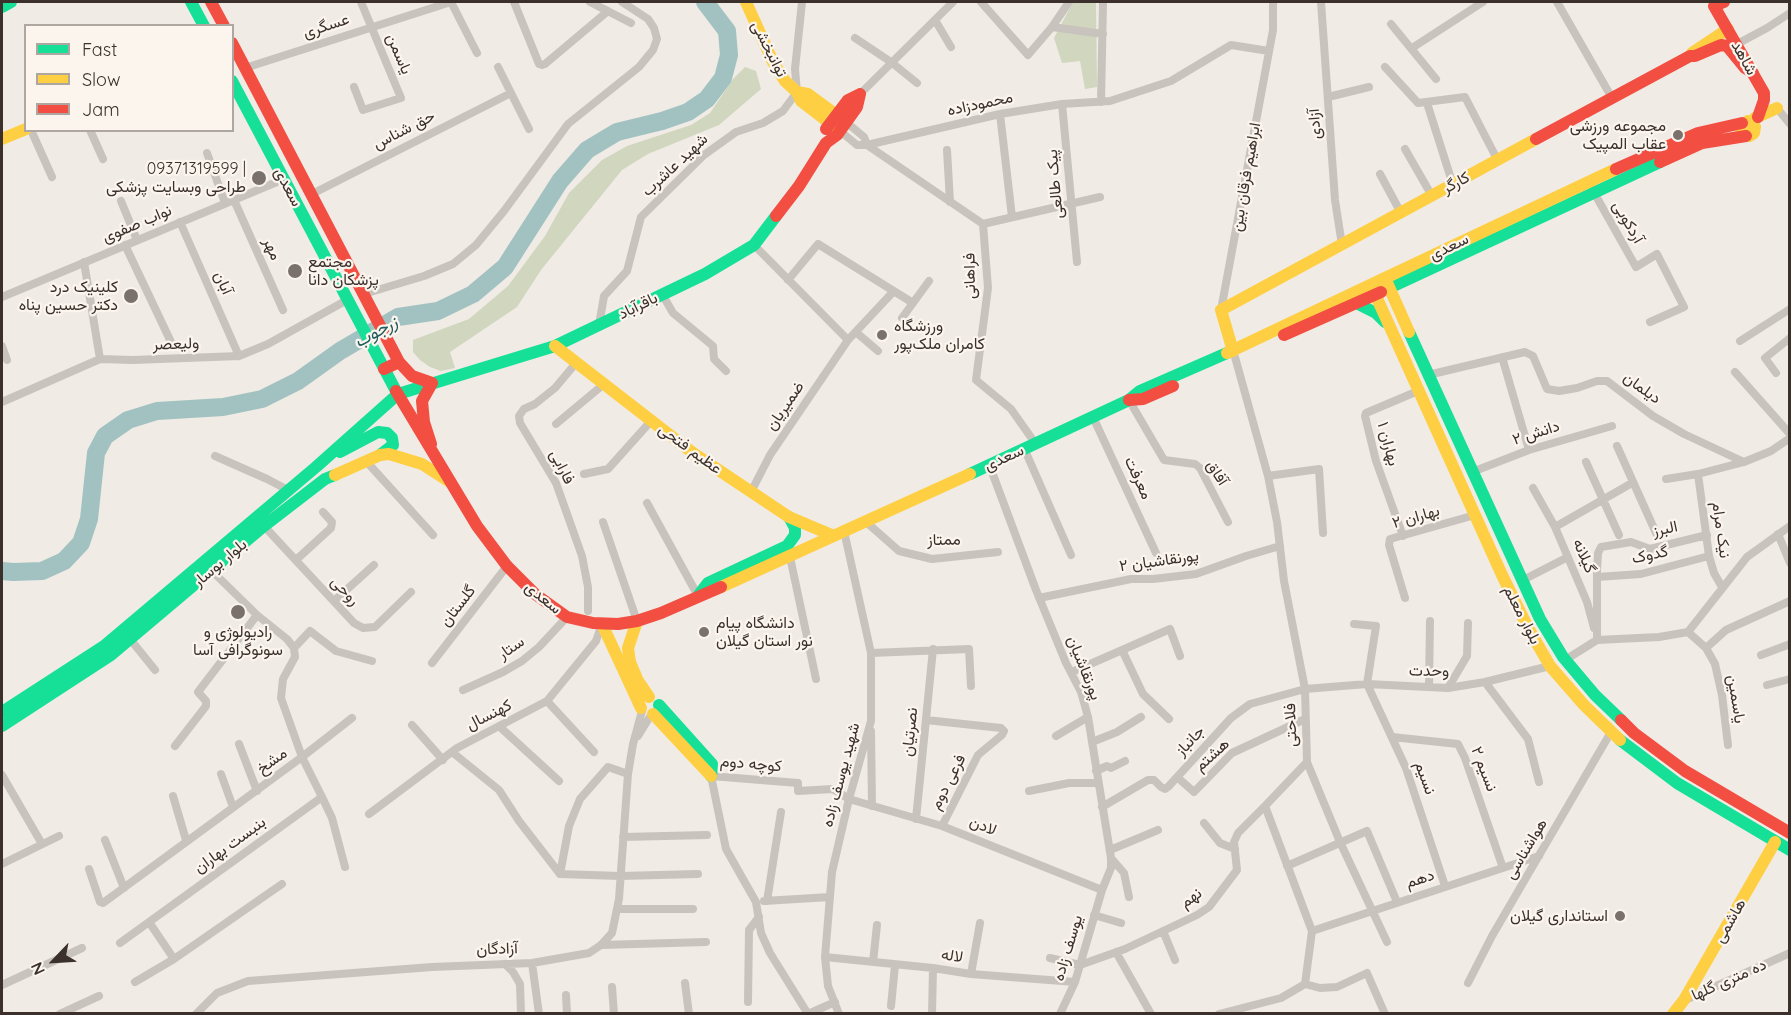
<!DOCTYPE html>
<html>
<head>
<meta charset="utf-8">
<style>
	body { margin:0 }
	#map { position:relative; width:1791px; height:1015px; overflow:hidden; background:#f0ebe5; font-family:Quicksand,sans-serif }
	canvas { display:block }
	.frame { position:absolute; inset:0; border:3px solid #3b302b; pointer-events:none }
	.legend { position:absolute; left:24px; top:24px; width:210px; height:108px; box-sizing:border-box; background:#fbf5ee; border:2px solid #aea6a0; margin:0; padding:8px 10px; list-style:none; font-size:18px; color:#3b302b }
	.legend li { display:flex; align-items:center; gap:12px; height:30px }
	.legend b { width:30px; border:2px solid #aea6a0 }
	.north { position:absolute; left:24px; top:931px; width:60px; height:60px; -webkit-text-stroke:4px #fbf5ee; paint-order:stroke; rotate:245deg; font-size:16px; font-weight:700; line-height:24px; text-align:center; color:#3b302b }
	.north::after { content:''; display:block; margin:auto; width:21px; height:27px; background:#3b302b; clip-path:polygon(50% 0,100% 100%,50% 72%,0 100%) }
</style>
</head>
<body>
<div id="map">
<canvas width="1791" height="1015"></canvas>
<div class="frame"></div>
<ul class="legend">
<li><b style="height:8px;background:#16e098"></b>Fast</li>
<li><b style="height:8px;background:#ffcf43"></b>Slow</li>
<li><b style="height:8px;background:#f24e42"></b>Jam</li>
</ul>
<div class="north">N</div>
</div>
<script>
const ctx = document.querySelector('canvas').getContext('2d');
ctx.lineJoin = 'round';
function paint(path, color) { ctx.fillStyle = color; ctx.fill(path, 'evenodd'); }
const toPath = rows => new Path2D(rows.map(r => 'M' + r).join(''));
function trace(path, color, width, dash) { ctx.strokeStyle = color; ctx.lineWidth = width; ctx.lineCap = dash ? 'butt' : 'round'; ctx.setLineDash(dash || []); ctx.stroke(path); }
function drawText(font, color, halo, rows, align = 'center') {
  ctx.font = font + ' Quicksand,Vazirmatn,sans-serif'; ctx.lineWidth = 4.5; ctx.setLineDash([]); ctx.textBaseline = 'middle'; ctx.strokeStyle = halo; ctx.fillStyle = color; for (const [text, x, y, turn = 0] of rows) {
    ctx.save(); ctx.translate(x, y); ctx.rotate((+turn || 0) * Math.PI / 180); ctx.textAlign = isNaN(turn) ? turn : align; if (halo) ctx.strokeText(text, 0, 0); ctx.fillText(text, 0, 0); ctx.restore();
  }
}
paint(toPath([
	[1073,2,1096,2,1097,87,1085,89,1080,61,1062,63,1054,38],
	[745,67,756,71,761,89,719,125,648,154,622,170,541,270,517,307,450,352,455,368,441,371,430,367,420,360,413,352,413,340,469,319,508,286,545,236,569,193,602,160,627,146,691,125,710,113,733,79]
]), '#d1d6bf');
trace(toPath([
	[2,571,13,572,42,571,64,561,81,543,89,519,96,453,105,436,128,420,157,411,223,407,262,399,298,381,340,351,398,317,438,311,473,294,505,267,560,181,587,150,617,132,662,121,688,112,707,99,723,78,729,55,727,31,705,2]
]), '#a1c2c1', 18);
trace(toPath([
	[451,2,477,53],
	[514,2,539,64,542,65,545,64,608,11],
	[590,2,631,23],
	[981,2,1028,55,1052,27,1069,2],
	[1321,2,1335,200,1342,245],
	[1557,2,1612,98],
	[935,20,951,47],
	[1391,24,1436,79],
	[1052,27,1103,34],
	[855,38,891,62,917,83],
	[1737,44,1767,28,1790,13],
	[1412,48,1483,2],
	[498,67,529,129],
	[1385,67,1418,103,1465,97,1498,161],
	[245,68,451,2],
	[354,87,363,110,401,98,361,2],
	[860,94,953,2],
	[1328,97,1369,87],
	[1101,102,1103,2],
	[1427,103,1453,185],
	[1062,104,1077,262],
	[1777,108,1790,124],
	[1000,114,1012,217],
	[846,122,864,137,867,145,983,224],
	[31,130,52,177],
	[90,130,103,159],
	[840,131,857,145,867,145,1000,114,1062,104,1110,101,1171,81,1231,45,1269,51],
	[1405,149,1432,196],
	[947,150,950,202],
	[207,153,225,203],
	[1380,174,1401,213],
	[1592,189,1636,267,1657,254,1684,307,1650,322],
	[312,194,511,93],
	[234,200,283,310],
	[121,201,137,240],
	[180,222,239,356],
	[983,224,988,288,976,380,1011,409,1035,443],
	[983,224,1100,197],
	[125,245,171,342],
	[84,262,100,359],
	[788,280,818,244,913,303],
	[364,294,424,276,453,264,476,245,504,211,568,124,639,67,653,50,657,39,654,28,648,19,622,2],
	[662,294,673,313,713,346,714,359,726,371],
	[2,297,284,179],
	[1221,310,1273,30,1273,2],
	[902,318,929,281],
	[599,325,604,296,627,271,641,217,704,155,736,132,763,123,783,111,797,92,795,69,802,2],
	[857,333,878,351],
	[848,340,893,292],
	[1740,341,1790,309],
	[2,346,7,360],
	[1502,357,1529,450],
	[576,363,555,388,535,404,524,409,519,416,520,423,556,483,582,556,588,587,588,611],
	[1735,372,1790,434],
	[1776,373,1765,358,1790,338],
	[1428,375,1525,352,1533,356,1547,389,1559,391,1577,388,1597,381,1607,381,1653,416,1684,434,1744,462],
	[1129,400,1164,460,1195,464,1200,468,1228,522],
	[2,402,100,359,133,360,239,356,268,344,347,300],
	[1093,417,1156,553],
	[556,424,604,384],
	[1617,446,1656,533],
	[1024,448,1071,555],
	[215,456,267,479,288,490],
	[366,461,433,535],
	[1586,462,1619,535],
	[989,464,1036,590,1066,663,1081,692,1088,717,1111,858,1111,868,1102,890,1075,982,1060,1014],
	[1472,472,1529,450,1612,426],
	[584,474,608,469,651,421],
	[1698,474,1709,556,1714,573,1722,587],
	[1268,476,1319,469,1323,533],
	[1666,479,1698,474,1744,462,1771,451,1790,438],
	[1533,488,1555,527,1587,602,1594,628],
	[751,492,770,455,848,340,754,245],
	[647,503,698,596],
	[865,521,899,551,932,559,998,552],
	[603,522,637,621],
	[264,526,354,623,363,628,375,627,411,592],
	[1555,527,1632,483],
	[1778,534,1790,563],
	[1403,536,1376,461,1365,416,1366,413,1418,391],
	[790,557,816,679],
	[296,560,331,528,332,522,323,512],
	[1597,577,1641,574,1709,556],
	[1521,581,1568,557],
	[1039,598,1131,579,1153,579,1196,574,1246,556,1280,546],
	[1405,598,1389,545,1390,539,1475,515],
	[334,601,374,565],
	[1354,624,1376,626,1367,684,1406,768,1445,886],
	[1688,632,1706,648,1715,664,1722,695,1728,745],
	[130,639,155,670],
	[1597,640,1597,571,1598,553,1601,547,1631,542,1650,549,1707,535],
	[294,648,310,631,336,651,372,661],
	[1706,648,1726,630,1790,601],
	[1122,650,1143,694,1169,719],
	[871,653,969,649,971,686],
	[1761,655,1790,644],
	[1565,660,1597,640,1659,637,1688,632,1747,557,1790,526],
	[432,663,507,566],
	[1072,672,1170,629,1180,656],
	[1485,682,1528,739,1539,782],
	[1767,685,1790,679],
	[1429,687,1430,621],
	[1448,688,1467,656,1468,623],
	[463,690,503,672,522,661,539,647,567,617],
	[547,701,594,752],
	[926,720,1001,728,1004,731,1002,735,978,755,942,826],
	[412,725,443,760],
	[500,727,559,781],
	[871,731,872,806],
	[638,736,651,715],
	[1056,736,1088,717],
	[1392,737,1458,744,1465,758,1503,868],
	[1092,742,1117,732,1141,717],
	[239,744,257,791],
	[175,746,206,706,206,701,198,692,257,615],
	[452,752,499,790,519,821,560,874,620,876,698,874],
	[1307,762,1340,842,1387,942],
	[1096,771,1107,766,1111,768,1125,761],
	[221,774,233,807],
	[2,775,42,844],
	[1177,777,1194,792,1232,753,1305,719],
	[1029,791,1069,783,1098,783],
	[173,796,186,840],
	[322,797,332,818,345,867],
	[1102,807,1148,780,1154,780,1161,787,1165,789,1168,787,1231,718,1250,704,1305,689,1367,684,1448,688,1485,682,1550,666],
	[369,814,457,748,547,701,596,641,602,624],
	[916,819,933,649],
	[1204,823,1220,843,1235,849],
	[623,837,707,835],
	[105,840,124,888],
	[1110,850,1158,830],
	[1111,858,1124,873,1129,897],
	[2,864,59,836],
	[1287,866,1367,831,1397,902],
	[89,869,100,902,103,903,302,757,281,698,283,679,295,657,294,648,287,639,257,615,211,570],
	[560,874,569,826,580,799,608,767,628,774],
	[764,901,830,897],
	[767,901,781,812],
	[617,909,693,909],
	[1094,915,1121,923],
	[149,922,174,959],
	[1163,931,1175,960],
	[1312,931,1539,856],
	[120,943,322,797,302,757,352,718],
	[601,945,706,942],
	[1116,952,1151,1014],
	[825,957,933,968,971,974,1075,982],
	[1050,958,1080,965,1125,949,1197,915,1209,907,1237,870,1234,842,1238,833,1265,806],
	[873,962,877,925],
	[532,963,539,1014],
	[505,964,513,972,520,984,521,1014],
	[971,974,980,923],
	[135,982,174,959,282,884],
	[685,983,689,1014],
	[1468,983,1492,936,1611,732],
	[1305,984,1320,988,1337,987,1367,973,1385,1014],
	[2,985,82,948],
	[612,987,614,1014],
	[566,995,567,1014],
	[1685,1000,1790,953],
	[748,1002,749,930,759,917],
	[891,1006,895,965],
	[60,1014,99,996],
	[196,1014,217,993,248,981,432,967,532,963,589,953,601,945,612,933,619,899,628,774,633,744,642,711],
	[808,1014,770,953,761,933,756,902,726,849,711,776,798,783,798,791,833,789,849,799,942,826,1102,890],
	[808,1014,835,1002],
	[839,1014,828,986,825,957,832,872,849,799,871,721,871,653,844,531],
	[932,1014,933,968],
	[1219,1014,1281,998,1305,984,1312,931,1265,806,1307,762,1305,689,1284,581,1277,522,1268,476,1235,357]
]), '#c9c3be', 8);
trace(toPath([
	[191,2,204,26],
	[2,7,11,2],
	[232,81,396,391],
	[1389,288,1660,162],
	[1356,303,1376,313,1385,322],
	[1409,332,1540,619,1563,657,1595,695,1621,720],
	[398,394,555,346,705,274,754,245,776,216],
	[340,452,378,432,387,433,392,438,393,445,380,455],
	[970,474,1129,400,1140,391,1227,353],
	[698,596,708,583,787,546,795,535,795,528,789,517],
	[659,705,712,764,711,776],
	[2,712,104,646,316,467,398,394],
	[2,726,111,655,264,526,325,479,335,475],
	[1620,740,1677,783,1790,850]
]), '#16e098', 12);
trace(toPath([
	[746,2,773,62,785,81,797,92,801,101,840,131],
	[1692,53,1728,29],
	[797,92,808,94,842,119],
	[1755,118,1777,108],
	[1741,132,1749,136,1754,133,1755,127,1748,121],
	[2,139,26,129],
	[1385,278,1616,169],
	[1371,285,1502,575,1527,626,1550,666,1584,705,1620,740],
	[555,346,693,453,789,517,834,536],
	[1233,351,1221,310,1536,139],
	[1227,353,1385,278,1409,332],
	[335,475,380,455,389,454,422,464,450,482],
	[721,587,970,474],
	[637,621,628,648,630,662,638,681,649,697],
	[602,624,641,708],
	[653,714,711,776],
	[1673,1014,1684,1000,1775,842]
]), '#ffcf43', 12);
trace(toPath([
	[211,2,224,26],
	[1724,2,1714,6,1764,93,1764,100,1758,117],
	[232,43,399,362,384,369],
	[826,129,848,100,860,94],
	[1536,139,1690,56,1695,56,1721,45,1727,46,1745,68,1753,73],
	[1660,162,1702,143,1746,136],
	[1616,169,1698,133,1742,123],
	[776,216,799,186,826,143,837,135,857,107,860,94],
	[1284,335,1381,292],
	[399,362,412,376,432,383],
	[396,391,477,526,507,566,535,594,567,617,593,623,618,624,637,621,661,613,721,587],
	[1129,400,1143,399,1173,386],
	[431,444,424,422,422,401,432,383],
	[1621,720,1634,733,1685,771,1790,833]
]), '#f24e42', 12);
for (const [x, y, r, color] of [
	[1678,135,6,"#7a716c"],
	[259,178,8,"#7a716c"],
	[295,271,8,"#7a716c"],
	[131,296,8,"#7a716c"],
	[882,335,6,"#7a716c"],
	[238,612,8,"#7a716c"],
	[704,632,6,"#7a716c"],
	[1620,916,6,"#7a716c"]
]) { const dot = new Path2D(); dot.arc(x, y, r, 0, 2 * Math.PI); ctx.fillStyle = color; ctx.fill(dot); trace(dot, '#fbf5ee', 2); }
drawText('16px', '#3b302b', '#fbf5ee', [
	["عسگری",326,26,-18],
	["توانبخشی",769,49,63],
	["یاسمن",399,54,67],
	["شاهد",1744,58,61],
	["محمودزاده",980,104,-12],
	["آزادی",1315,124,-94],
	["حق شناس",404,130,-27],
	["شهید عاشرب",675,165,-43],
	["ابراهیم فرقان بین",1246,177,-80],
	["کارگر",1456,183,-28],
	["پیک طالعی",1055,184,-95],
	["سعدی",288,187,62],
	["آردکوبی",1628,222,60],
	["نواب صفوی",137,224,-23],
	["سعدی",1449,247,-26],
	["مهر",272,249,66],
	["فراهانی",970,276,-91],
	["آبان",223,283,66],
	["باقرآباد",638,306,-26],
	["ولیعصر",176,344,-2],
	["دیلمان",1642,388,36],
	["ضمیریان",785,406,-56],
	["دانش ۲",1536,433,-18],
	["بهاران ۱",1388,444,75],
	["عظیم فتحی",690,449,36],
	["سعدی",1004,458,-25],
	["فارابی",562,467,63],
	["آفاق",1217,473,57],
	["معرفت",1138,478,65],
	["بهاران ۲",1416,517,-16],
	["البرز",1665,529,-12],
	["نیک مرام",1721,530,82],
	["ممتاز",944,540,-1],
	["گدوک",1650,555,-12],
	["گیلانه",1584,556,67],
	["پورنقاشیان ۲",1159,561,-8],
	["بلوار بوسار",220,563,-40],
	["روحی",345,591,47],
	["سعدی",543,598,39],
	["گلستان",458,606,-52],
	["بلوار معلم",1522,615,63],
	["ستار",511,648,-34],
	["پورنقاشیان",1084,668,68],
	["وحدت",1429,671,1],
	["یاسمین",1736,699,81],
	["کهنسال",489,715,-27],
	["فلاحتی",1291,725,-92],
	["نصرتیان",910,732,-84],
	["جانباز",1190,741,-47],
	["هشتم",1212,755,-42],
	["مشخ",272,761,-36],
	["کوچه دوم",751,764,5],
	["نسیم ٢",1484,769,69],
	["شهید یوسف زاده",841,775,-75],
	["نسیم",1425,778,70],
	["فرعی دوم",948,782,-63],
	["لادن",983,826,22],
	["بنبست بهاران",230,845,-36],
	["هواشناسی",1526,849,-59],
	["دهم",1420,879,-18],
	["نهم",1191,898,-36],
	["هاشمی",1730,921,-60],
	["یوسف زاده",1068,948,-73],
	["آزادگان",497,949,-2],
	["لاله",952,956,9],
	["ده متری گلها",1729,980,-24]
]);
drawText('16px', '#3b302b', '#fbf5ee', [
	["مجموعه ورزشی",1666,126],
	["عقاب المپیک",1666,144],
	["09371319599 |",246,169],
	["طراحی وبسایت پزشکی",246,187],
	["مجتمع",308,262,"left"],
	["پزشکان دانا",308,280,"left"],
	["کلینیک درد",118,287],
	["دکتر حسین پناه",118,305],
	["ورزشگاه",894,326,"left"],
	["کامران ملک‌پور",894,344,"left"],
	["دانشگاه پیام",716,623,"left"],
	["نور استان گیلان",716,641,"left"],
	["رادیولوژی و",238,632,"center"],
	["سونوگرافی آسا",238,650,"center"],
	["استانداری گیلان",1608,916]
], 'right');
drawText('italic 18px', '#1f5a5e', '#fbf5ee', [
	["زرجوب",376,332,-29]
]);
</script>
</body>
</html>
